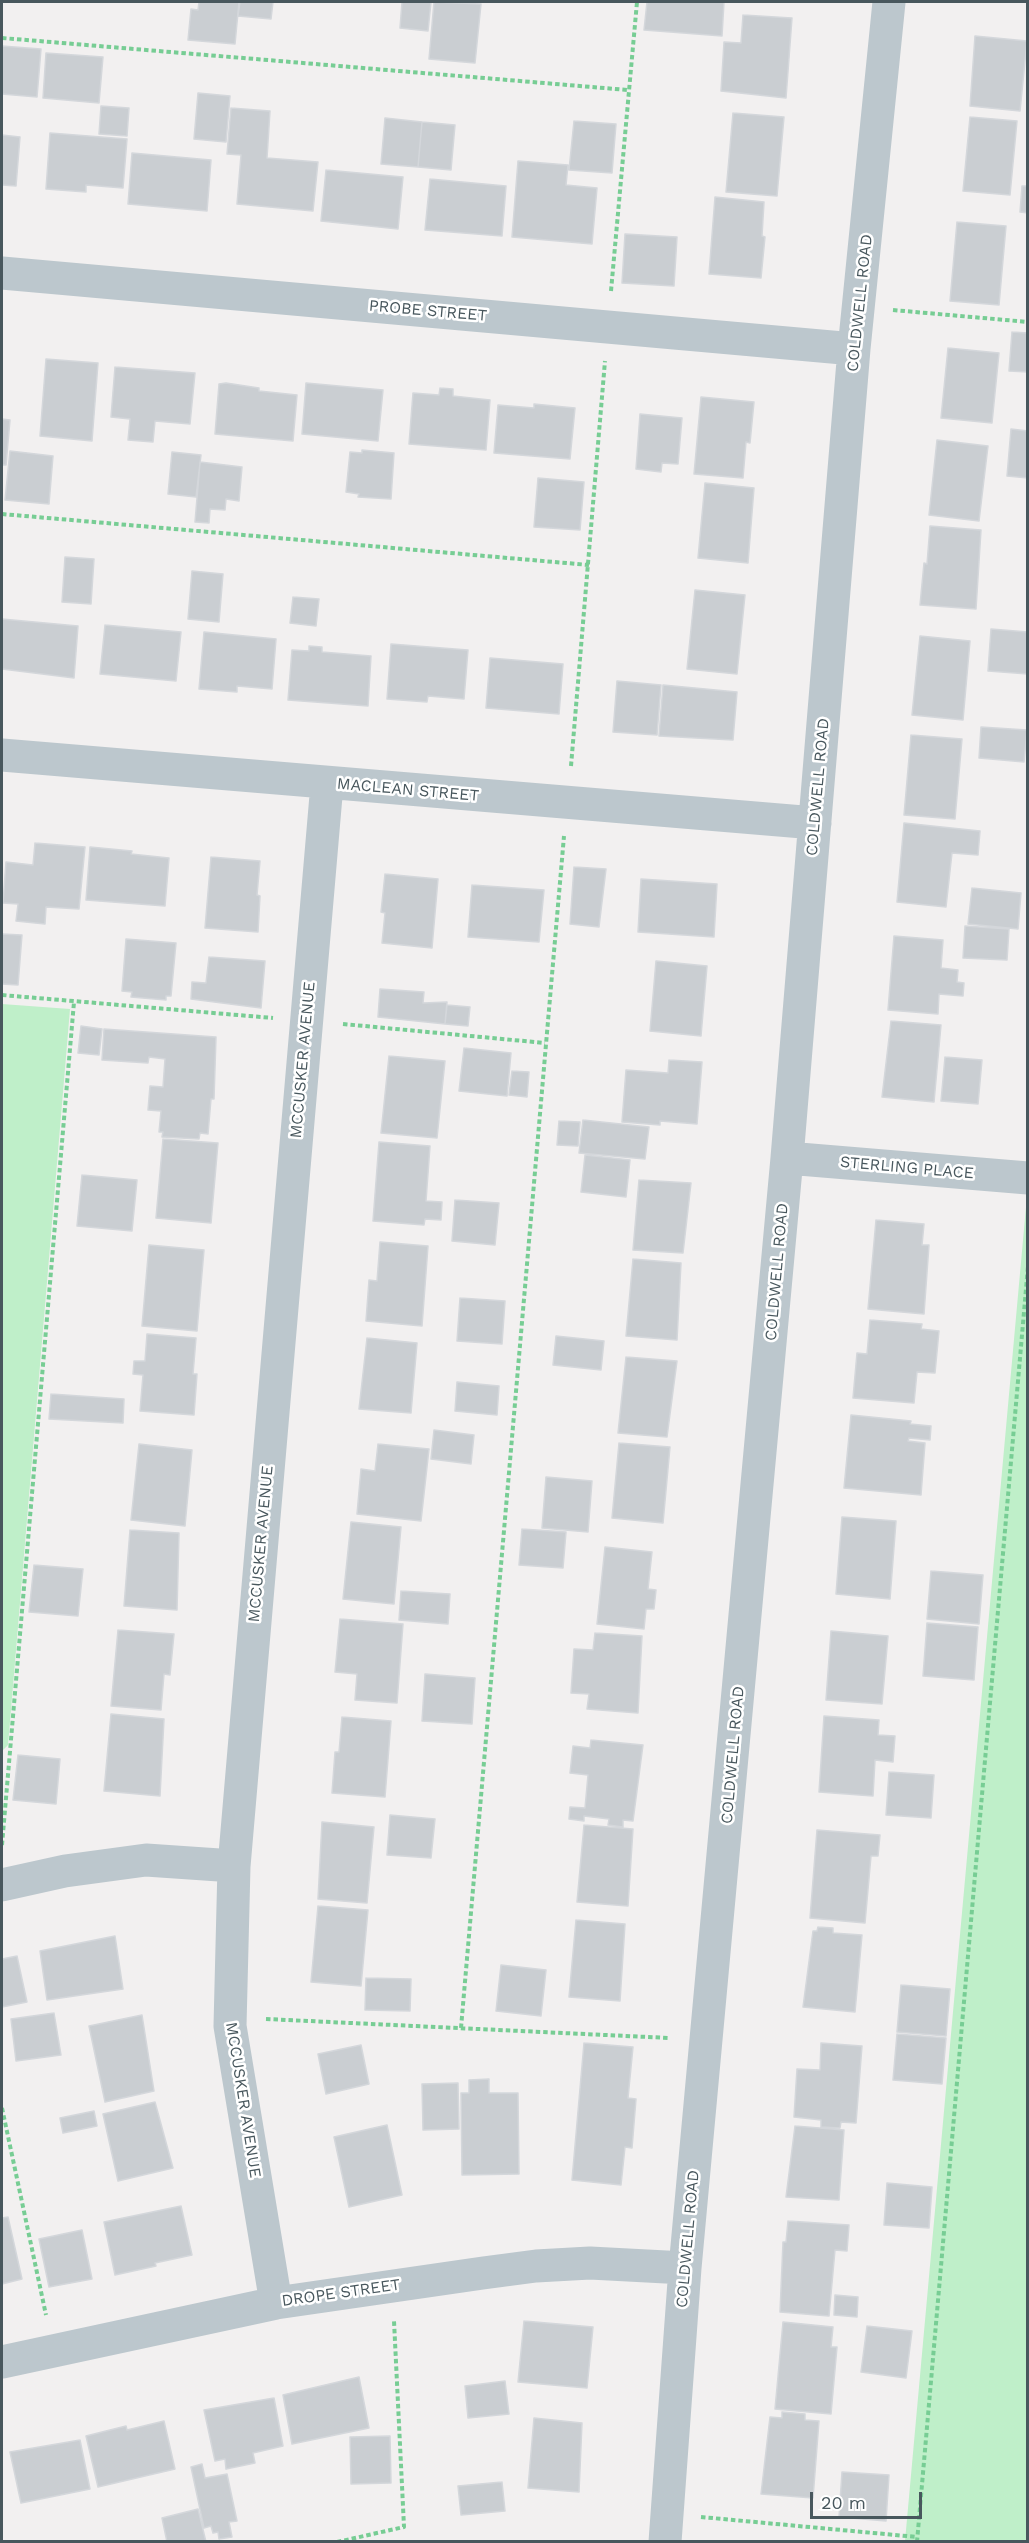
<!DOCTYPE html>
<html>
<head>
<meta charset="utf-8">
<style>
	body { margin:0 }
	#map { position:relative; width:1029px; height:2543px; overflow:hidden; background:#f2f0f0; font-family:"Work Sans",sans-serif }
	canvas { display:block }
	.frame { position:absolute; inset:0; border:3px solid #48575d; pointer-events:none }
	.scale { position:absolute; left:810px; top:2492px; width:112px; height:27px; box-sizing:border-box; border:3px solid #48575d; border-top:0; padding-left:8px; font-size:18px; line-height:21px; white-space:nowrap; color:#48575d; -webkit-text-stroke:4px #fff; paint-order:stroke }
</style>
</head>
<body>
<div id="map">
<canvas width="1029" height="2543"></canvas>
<div class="frame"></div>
<div class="scale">20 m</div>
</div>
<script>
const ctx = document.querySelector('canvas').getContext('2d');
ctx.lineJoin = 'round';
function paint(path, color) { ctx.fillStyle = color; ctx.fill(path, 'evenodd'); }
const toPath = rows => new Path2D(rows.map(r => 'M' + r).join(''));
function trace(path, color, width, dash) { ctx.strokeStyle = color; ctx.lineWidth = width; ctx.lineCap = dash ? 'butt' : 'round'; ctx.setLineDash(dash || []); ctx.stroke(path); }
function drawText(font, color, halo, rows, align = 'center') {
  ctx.font = font + ' "Work Sans",sans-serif'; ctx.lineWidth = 5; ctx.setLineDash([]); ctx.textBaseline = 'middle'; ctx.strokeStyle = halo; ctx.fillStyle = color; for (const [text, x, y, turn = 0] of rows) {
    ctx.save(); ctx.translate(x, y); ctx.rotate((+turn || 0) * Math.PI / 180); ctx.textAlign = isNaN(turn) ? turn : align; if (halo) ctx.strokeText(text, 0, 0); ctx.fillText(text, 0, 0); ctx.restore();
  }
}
paint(toPath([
	[2,1004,70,1009,8,1745,2,1751],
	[1027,1196,1027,2541,905,2541]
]), '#bfefc9');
const building = toPath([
	[199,2,239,2,235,44,188,40,191,9,198,10,199,2],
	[240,2,273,2,271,19,238,16,240,2],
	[402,2,431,2,428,31,400,28,402,2],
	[434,2,481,4,475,63,429,59,434,2],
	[647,2,724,2,722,36,644,30,647,2],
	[743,15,792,18,786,98,721,91,724,42,741,43,743,15],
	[975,36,1027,41,1020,111,970,106,975,36],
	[2,46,41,49,37,97,2,94,2,46],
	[46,53,103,57,99,103,43,98,46,53],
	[198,93,230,96,226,142,194,139,198,93],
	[101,106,129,108,127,136,99,134,101,106],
	[231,108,270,111,267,158,318,162,313,211,237,204,241,155,227,154,231,108],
	[733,113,784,117,777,196,726,192,733,113],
	[970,117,1017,121,1010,195,963,191,970,117],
	[385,118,422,122,418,167,381,164,385,118],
	[574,121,616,124,612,173,569,170,574,121],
	[422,122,455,125,451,170,418,167,422,122],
	[50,133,127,139,123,188,86,185,86,192,46,189,50,133],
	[2,135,20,137,16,186,2,185,2,135],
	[132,153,211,160,207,211,128,204,132,153],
	[518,161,568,165,566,185,597,188,592,244,512,237,518,161],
	[326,170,403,177,398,229,321,221,326,170],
	[430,179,506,186,502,236,425,230,430,179],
	[1022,186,1028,186,1028,213,1020,212,1022,186],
	[715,197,764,202,762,236,765,237,761,278,709,274,715,197],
	[957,222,1006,226,999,305,950,301,957,222],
	[625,234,677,237,674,286,622,283,625,234],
	[1012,332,1028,333,1028,372,1009,371,1012,332],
	[948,348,999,353,992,423,941,418,948,348],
	[46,359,98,363,92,441,40,436,46,359],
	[115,367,195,373,190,424,155,421,153,442,128,440,130,419,111,417,115,367],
	[226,383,259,388,259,391,297,395,293,441,215,434,219,384,226,383],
	[306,383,383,390,378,441,302,434,306,383],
	[440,388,453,389,453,396,490,400,486,450,409,444,413,393,439,395,440,388],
	[701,397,754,402,750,443,746,442,743,478,694,474,701,397],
	[534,404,575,408,570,459,494,453,498,405,534,408,534,404],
	[640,414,682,418,678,464,662,463,661,472,636,469,640,414],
	[2,419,10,420,6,465,2,465,2,419],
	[1011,429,1028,431,1028,478,1007,476,1011,429],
	[937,440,988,446,979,521,929,515,937,440],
	[362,450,394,453,391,499,358,497,359,494,346,492,350,452,362,453,362,450],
	[10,451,53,456,49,504,5,500,10,451],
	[172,452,201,455,196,497,168,494,172,452],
	[200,462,242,467,239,501,226,499,225,510,210,509,209,523,195,522,200,462],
	[538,478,584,482,580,530,534,527,538,478],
	[705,483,754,488,748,563,698,558,705,483],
	[930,526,981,530,976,609,920,605,924,563,927,564,930,526],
	[65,557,94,559,91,604,62,602,65,557],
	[192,571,223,574,219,622,188,619,192,571],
	[695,590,745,595,737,674,687,669,695,590],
	[293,597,319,599,316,626,290,623,293,597],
	[2,619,78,626,74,678,2,669,2,619],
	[105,625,181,632,176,681,100,674,105,625],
	[991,629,1028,632,1028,674,988,671,991,629],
	[204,632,276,639,272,689,237,686,237,692,199,689,204,632],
	[920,636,970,641,963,720,912,715,920,636],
	[391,644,468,650,464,699,428,696,427,702,387,699,391,644],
	[309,646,322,647,322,652,371,656,368,706,288,700,292,650,309,651,309,646],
	[490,658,563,664,559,714,486,708,490,658],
	[617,681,661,685,657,735,613,732,617,681],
	[663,685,737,692,733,740,659,736,663,685],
	[981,727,1027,730,1024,762,979,758,981,727],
	[911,735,962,739,955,819,904,815,911,735],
	[904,823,980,831,978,855,952,853,946,907,897,902,904,823],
	[35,843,85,847,79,909,46,907,45,924,16,921,18,904,3,903,6,862,33,865,35,843],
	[90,847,132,851,131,854,169,858,165,906,86,900,90,847],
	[211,857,260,861,257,895,260,896,258,932,205,928,211,857],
	[574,867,606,869,599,927,570,924,574,867],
	[385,874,438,879,432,948,382,943,385,913,381,912,385,874],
	[641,879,717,884,714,937,638,932,641,879],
	[472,885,544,890,539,942,468,937,472,885],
	[972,888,1021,893,1018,929,968,924,972,888],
	[965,926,1009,929,1007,960,963,958,965,926],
	[2,934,22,935,18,985,2,984,2,934],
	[894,936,943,940,941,968,958,970,957,982,964,983,963,996,939,994,938,1014,888,1010,894,936],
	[126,939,176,943,171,996,166,996,166,1000,131,997,132,992,122,991,126,939],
	[209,957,265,961,261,1008,191,999,192,982,206,983,209,957],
	[656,961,707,966,701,1036,650,1031,656,961],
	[380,989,424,992,423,1003,447,1002,445,1024,378,1017,380,989],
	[447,1005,470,1007,468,1026,445,1024,447,1005],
	[891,1021,941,1025,934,1102,882,1097,891,1021],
	[81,1026,102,1029,99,1055,78,1053,81,1026],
	[104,1029,216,1037,214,1099,211,1099,208,1134,200,1133,199,1139,162,1137,163,1132,159,1132,161,1111,148,1110,150,1086,163,1087,165,1059,149,1057,148,1063,102,1060,104,1029],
	[464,1048,511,1053,507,1096,459,1091,464,1048],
	[389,1056,445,1061,437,1138,381,1133,389,1056],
	[945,1057,982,1060,978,1104,941,1101,945,1057],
	[669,1060,702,1062,697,1124,660,1121,660,1125,622,1122,626,1070,668,1073,669,1060],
	[512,1071,529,1072,527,1097,509,1095,512,1071],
	[583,1120,649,1127,645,1159,579,1153,583,1120],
	[559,1121,580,1122,578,1146,557,1145,559,1121],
	[163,1139,218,1143,211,1223,156,1218,163,1139],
	[379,1142,430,1146,426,1201,442,1202,441,1220,425,1219,424,1225,373,1221,379,1142],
	[585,1155,630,1160,626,1197,581,1192,585,1155],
	[82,1175,137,1180,132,1231,77,1226,82,1175],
	[639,1180,691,1183,683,1253,633,1250,639,1180],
	[455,1200,499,1203,495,1245,452,1241,455,1200],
	[876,1220,924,1224,922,1245,929,1245,924,1314,868,1309,876,1220],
	[380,1242,428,1246,422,1326,366,1321,369,1280,377,1281,380,1242],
	[149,1245,204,1250,197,1331,142,1326,149,1245],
	[633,1259,681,1263,677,1340,626,1336,633,1259],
	[460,1298,505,1301,502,1344,457,1341,460,1298],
	[870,1320,922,1324,921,1329,939,1331,935,1373,917,1372,914,1403,853,1398,857,1353,867,1354,870,1320],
	[147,1334,196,1338,193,1374,197,1374,194,1415,140,1411,143,1375,133,1374,134,1361,145,1361,147,1334],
	[556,1336,604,1341,601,1370,553,1365,556,1336],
	[367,1338,417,1343,411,1413,359,1409,367,1338],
	[626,1357,677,1361,667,1437,618,1433,626,1357],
	[457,1382,499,1386,497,1415,455,1411,457,1382],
	[51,1394,124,1399,123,1423,49,1419,51,1394],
	[851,1415,911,1421,910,1424,931,1426,930,1440,909,1438,908,1441,925,1443,921,1495,844,1488,851,1415],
	[434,1430,474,1435,471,1464,431,1459,434,1430],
	[619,1443,670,1447,663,1523,612,1518,619,1443],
	[139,1444,192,1450,185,1526,131,1520,139,1444],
	[378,1444,429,1449,421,1521,357,1514,361,1469,375,1471,378,1444],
	[546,1477,592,1481,588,1532,542,1528,546,1477],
	[842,1517,896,1521,890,1599,836,1594,842,1517],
	[351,1522,401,1527,394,1604,343,1599,351,1522],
	[522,1529,566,1532,563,1568,519,1565,522,1529],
	[130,1530,179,1533,177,1610,124,1606,130,1530],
	[605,1547,652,1552,648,1589,656,1590,654,1609,646,1609,644,1629,597,1624,605,1547],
	[34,1565,83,1569,78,1616,29,1612,34,1565],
	[931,1571,983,1575,979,1624,927,1619,931,1571],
	[401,1591,450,1594,448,1624,399,1620,401,1591],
	[340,1619,403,1624,397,1703,355,1700,357,1674,335,1672,340,1619],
	[927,1623,978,1627,974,1680,923,1676,927,1623],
	[118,1630,174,1634,170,1675,164,1674,161,1710,111,1706,118,1630],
	[831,1631,888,1636,882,1704,826,1700,831,1631],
	[595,1633,642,1636,638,1713,587,1709,589,1694,571,1693,574,1649,593,1650,595,1633],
	[425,1674,475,1678,472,1724,422,1721,425,1674],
	[111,1714,164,1719,160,1796,104,1791,111,1714],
	[824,1716,879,1720,878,1735,895,1736,893,1762,875,1760,873,1796,819,1792,824,1716],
	[342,1717,391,1721,385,1797,332,1793,335,1752,339,1752,342,1717],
	[591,1740,643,1745,633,1821,623,1820,623,1827,608,1825,609,1819,584,1816,584,1821,569,1819,570,1807,585,1808,588,1775,570,1773,573,1746,590,1748,591,1740],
	[18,1755,60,1759,56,1804,13,1800,18,1755],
	[889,1772,934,1775,931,1818,886,1815,889,1772],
	[390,1815,435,1819,431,1858,387,1855,390,1815],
	[322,1822,374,1827,367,1903,318,1899,322,1822],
	[584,1825,633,1829,628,1906,577,1902,584,1825],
	[817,1830,880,1835,878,1856,871,1856,865,1923,810,1918,817,1830],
	[318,1906,368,1910,361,1986,311,1982,318,1906],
	[576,1920,625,1924,620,2001,569,1997,576,1920],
	[818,1927,833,1928,833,1933,862,1935,855,2012,803,2007,813,1931,817,1931,818,1927],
	[115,1936,123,1989,47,2000,40,1951,115,1936],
	[17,1956,27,2002,2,2007,2,1959,17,1956],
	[501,1965,546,1970,541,2016,496,2011,501,1965],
	[366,1978,411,1979,410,2011,365,2010,366,1978],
	[901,1985,950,1989,946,2036,897,2032,901,1985],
	[54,2013,61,2055,16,2061,11,2019,54,2013],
	[142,2015,154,2091,105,2102,89,2026,142,2015],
	[897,2034,946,2038,942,2084,893,2080,897,2034],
	[584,2043,633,2047,628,2098,636,2099,633,2136,632,2148,625,2147,621,2185,572,2180,584,2043],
	[821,2043,862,2046,856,2123,841,2122,840,2128,821,2127,821,2120,794,2117,797,2069,820,2070,821,2043],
	[361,2045,369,2084,326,2094,318,2054,361,2045],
	[489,2079,489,2093,518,2093,519,2174,462,2175,461,2093,469,2093,469,2080,489,2079],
	[458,2083,459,2129,423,2130,422,2084,458,2083],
	[155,2102,173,2168,118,2181,103,2114,155,2102],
	[94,2111,97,2126,63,2133,60,2118,94,2111],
	[387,2125,402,2195,349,2207,334,2137,387,2125],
	[795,2126,844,2130,839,2200,786,2197,795,2126],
	[887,2183,932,2187,929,2228,884,2225,887,2183],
	[181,2206,192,2255,155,2263,156,2266,115,2275,104,2222,181,2206],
	[8,2217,22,2279,2,2284,2,2218,8,2217],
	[788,2221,849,2225,847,2251,835,2250,829,2316,780,2312,783,2242,786,2242,788,2221],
	[82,2230,92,2279,49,2287,39,2239,82,2230],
	[835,2295,858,2297,857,2317,834,2315,835,2295],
	[524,2321,593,2327,587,2388,518,2382,524,2321],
	[783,2322,833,2327,831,2347,837,2347,831,2414,775,2409,783,2322],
	[867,2326,912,2331,906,2378,861,2372,867,2326],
	[359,2377,369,2428,292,2444,283,2395,359,2377],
	[505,2381,509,2414,468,2418,465,2386,505,2381],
	[274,2398,283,2446,253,2453,255,2463,226,2469,225,2459,215,2461,204,2410,274,2398],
	[782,2412,805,2414,805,2420,819,2421,813,2498,761,2494,770,2417,782,2418,782,2412],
	[534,2418,582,2423,579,2492,528,2488,534,2418],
	[164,2421,175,2469,98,2487,86,2436,126,2426,127,2430,164,2421],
	[390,2436,391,2483,351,2484,350,2437,390,2436],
	[80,2440,90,2489,21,2503,10,2452,80,2440],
	[202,2464,205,2478,227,2474,237,2521,229,2522,232,2537,219,2539,218,2532,213,2533,211,2526,204,2528,191,2467,202,2464],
	[842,2472,889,2475,886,2521,839,2517,842,2472],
	[502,2482,505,2511,461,2515,458,2486,502,2482],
	[198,2509,206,2542,167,2542,162,2518,198,2509]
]);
paint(building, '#caced2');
trace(building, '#d4d7db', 1.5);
trace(toPath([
	[2,38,628,90],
	[611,291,637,2],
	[893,310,1028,322],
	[2,514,589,565],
	[571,766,605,361],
	[2,995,273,1018],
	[343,1024,545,1043],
	[2,1845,74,1002],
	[266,2019,669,2038],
	[461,2028,564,836],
	[2,2108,46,2315],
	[701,2517,917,2537],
	[337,2542,404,2527,394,2321],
	[917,2542,1028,1266]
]), '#77cd94', 4, [4.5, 3]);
trace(toPath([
	[2,273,854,349],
	[2,755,815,823],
	[787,1158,1028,1178],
	[2,1885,65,1871,146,1860,234,1866],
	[276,2303,230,2026,234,1866,327,784],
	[2,2362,276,2303,483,2273,536,2266,590,2263,685,2268],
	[665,2542,685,2268,787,1158,854,349,889,2]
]), '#bcc7cd', 33);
drawText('16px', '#48575d', '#fff', [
	["COLDWELL ROAD",860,303,-84],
	["PROBE STREET",428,311,5],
	["COLDWELL ROAD",818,787,-85],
	["MACLEAN STREET",408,790,5],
	["MCCUSKER AVENUE",303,1060,-85],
	["STERLING PLACE",907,1168,5],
	["COLDWELL ROAD",777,1272,-85],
	["MCCUSKER AVENUE",261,1544,-85],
	["COLDWELL ROAD",733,1755,-85],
	["MCCUSKER AVENUE",243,2100,81],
	["COLDWELL ROAD",688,2239,-85],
	["DROPE STREET",341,2293,-8]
]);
</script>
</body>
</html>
